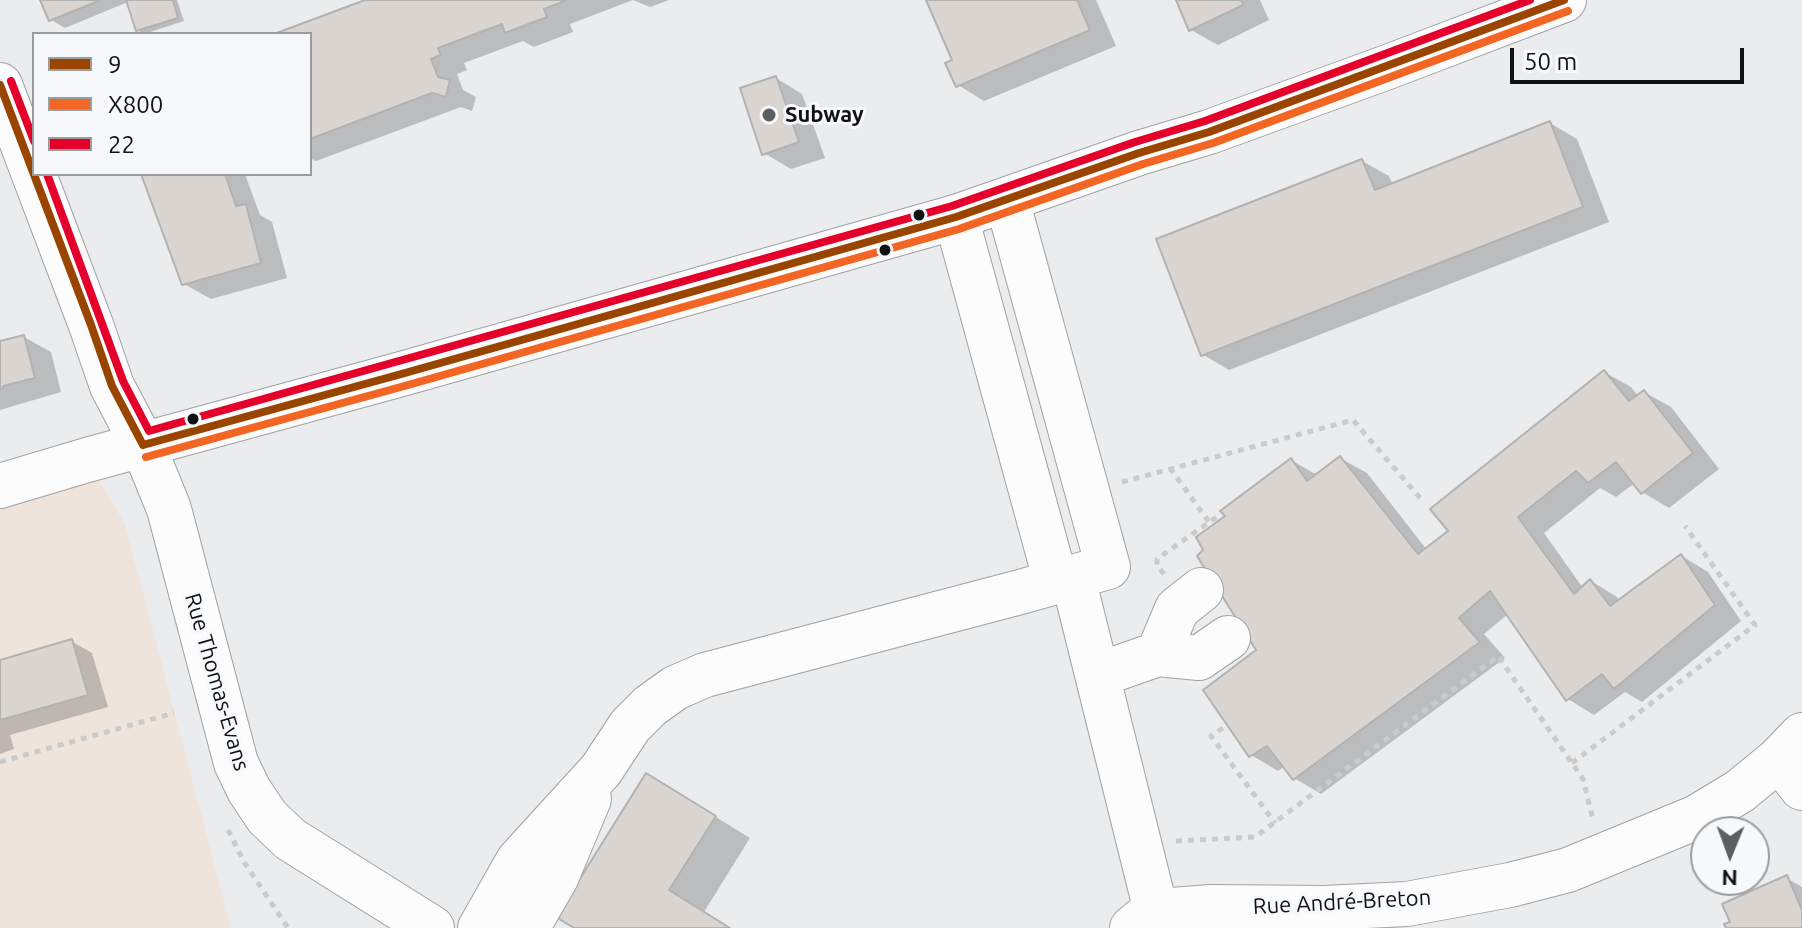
<!DOCTYPE html>
<html>
<head>
<meta charset="utf-8">
<style>
	body { margin:0 }
	#map { position:relative; width:1802px; height:928px; overflow:hidden; background:#eaecee; font-family:Ubuntu,sans-serif }
	canvas { display:block }
	.legend { position:absolute; left:32px; top:32px; width:280px; height:144px; box-sizing:border-box; background:#f6f8fc; border:2px solid #9a9c9e; margin:0; padding:10px 14px; list-style:none; font-size:24px; color:#101112 }
	.legend li { display:flex; align-items:center; gap:16px; height:40px }
	.legend b { width:40px; border:2px solid #9a9c9e }
	.north { position:absolute; left:1690px; top:816px; width:80px; height:80px; box-sizing:border-box; background:#f6f8fc; border:2px solid #9a9c9e; border-radius:50%; rotate:181deg; font-size:22px; font-weight:700; line-height:32px; text-align:center; color:#101112 }
	.north::after { content:''; display:block; margin:auto; width:28px; height:36px; background:#5c5e5f; clip-path:polygon(50% 0,100% 100%,50% 72%,0 100%) }
	.scale { position:absolute; left:1510px; top:48px; width:234px; height:36px; box-sizing:border-box; border:4px solid #101112; border-top:0; padding-left:10px; font-size:24px; line-height:28px; white-space:nowrap; color:#101112; -webkit-text-stroke:6px #f6f8fc; paint-order:stroke }
</style>
</head>
<body>
<div id="map">
<canvas width="1802" height="928"></canvas>
<ul class="legend">
<li><b style="height:10px;background:#994500"></b>9</li>
<li><b style="height:10px;background:#f26522"></b>X800</li>
<li><b style="height:10px;background:#e4002b"></b>22</li>
</ul>
<div class="north">N</div>
<div class="scale">50 m</div>
</div>
<script>
const ctx = document.querySelector('canvas').getContext('2d');
ctx.lineJoin = 'round';
function paint(path, color) { ctx.fillStyle = color; ctx.fill(path, 'evenodd'); }
const toPath = rows => new Path2D(rows.map(r => 'M' + r).join(''));
function trace(path, color, width, dash) { ctx.strokeStyle = color; ctx.lineWidth = width; ctx.lineCap = dash ? 'butt' : 'round'; ctx.setLineDash(dash || []); ctx.stroke(path); }
function drawText(font, color, halo, rows, align = 'center') {
  ctx.font = font + ' Ubuntu,sans-serif'; ctx.lineWidth = 6; ctx.setLineDash([]); ctx.textBaseline = 'middle'; ctx.strokeStyle = halo; ctx.fillStyle = color; for (const [text, x, y, turn = 0] of rows) {
    ctx.save(); ctx.translate(x, y); ctx.rotate((+turn || 0) * Math.PI / 180); ctx.textAlign = isNaN(turn) ? turn : align; if (halo) ctx.strokeText(text, 0, 0); ctx.fillText(text, 0, 0); ctx.restore();
  }
}
paint(toPath([
	[87,460,125,524,231,928,0,928,0,486]
]), '#eee4dc');
paint(toPath([
	[43,0,177,0,184,21,144,34,137,30,128,2,65,28,51,20],
	[371,0,669,0,650,7,633,0,570,24,573,32,534,47,523,41,464,63,467,70,457,74,463,90,476,97,472,111,461,107,316,161,310,158,310,34,280,34],
	[928,0,1096,0,1116,46,984,101,958,85,955,61],
	[1178,0,1260,0,1269,20,1218,45,1191,30],
	[776,78,802,94,825,158,791,169,764,153],
	[1550,123,1577,139,1609,222,1229,370,1202,354,1362,161,1389,176,1393,185],
	[143,174,245,174,260,215,272,222,287,278,211,299,184,284],
	[24,337,51,352,61,392,0,410,0,343],
	[1604,372,1631,387,1638,396,1644,392,1671,407,1719,469,1669,508,1642,492,1635,483,1616,497,1600,488,1544,533,1583,588,1591,581,1617,597,1620,601,1682,556,1708,572,1741,621,1642,702,1625,692,1594,715,1568,699,1508,614,1484,634,1505,658,1321,794,1294,778,1285,766,1278,771,1251,755,1258,651,1227,516,1291,460,1317,475,1340,458,1367,473,1427,550,1451,532],
	[71,641,92,653,108,707,10,735,14,749,0,754,0,662],
	[682,796,750,838,704,912,729,928,578,928],
	[1786,878,1802,887,1802,928,1728,928]
]), '#0003');
const building = toPath([
	[40,0,101,0,49,21,40,0],
	[126,0,173,0,178,18,136,31,126,0],
	[365,0,567,0,544,9,547,17,505,33,502,24,438,48,441,55,431,59,438,77,450,80,446,97,432,93,310,139,310,34,274,34,365,0],
	[926,0,1077,0,1090,30,956,87,945,63,952,60,926,0],
	[1176,0,1241,0,1243,5,1189,31,1176,0],
	[776,76,799,142,762,155,740,88,776,76],
	[1550,121,1583,207,1201,356,1156,239,1362,159,1375,190,1550,121],
	[141,174,225,174,236,206,246,204,261,263,182,285,141,174],
	[24,335,35,378,3,386,3,388,0,389,0,341,24,335],
	[1604,370,1629,401,1644,390,1693,453,1641,494,1616,462,1588,483,1576,471,1518,517,1574,594,1590,579,1610,606,1681,554,1715,605,1614,689,1602,674,1566,701,1490,591,1459,618,1480,642,1293,780,1267,746,1249,757,1203,690,1256,650,1197,556,1203,550,1196,537,1225,516,1220,511,1291,458,1307,481,1340,456,1418,554,1448,531,1430,509,1604,370],
	[72,639,88,695,0,720,0,660,72,639],
	[646,773,716,816,669,890,730,928,574,928,556,917,646,773],
	[1787,875,1802,910,1802,928,1726,928,1724,924,1730,922,1722,904,1787,875]
]);
paint(building, '#dbd5d2');
trace(building, '#b1b2b2', 2);
const minor = toPath([
	[0,85,91,325,112,386,143,445,169,509,236,763,249,790,267,817,290,839,432,928],
	[956,217,1056,582],
	[1073,578,1157,915],
	[1158,654,1199,658,1228,638],
	[1098,675,1158,654,1177,609,1201,590],
	[1779,759,1802,788],
	[480,928,518,861,601,770,630,726,650,706,675,688,705,675,1024,591,1108,567,1007,200],
	[527,928,556,878,589,799],
	[1132,928,1143,919,1172,910,1211,907,1324,908,1407,904,1510,885,1568,870,1697,817,1740,791,1779,759,1802,735]
]);
const major = toPath([
	[0,486,87,460,405,373,956,217,1139,153,1209,132,1385,68,1564,0]
]);
trace(minor, '#a0a1a3', 46);
trace(major, '#a0a1a3', 46);
trace(toPath([
	[1170,468,1209,522],
	[1122,482,1353,420,1421,499],
	[1164,574,1157,565,1157,559,1218,516],
	[1223,728,1211,736,1275,823],
	[0,762,174,713],
	[1572,763,1755,625,1685,526],
	[228,830,244,862,288,928],
	[1176,841,1255,837,1498,656,1583,779,1593,820]
]), '#cbcbcb', 5, [6, 6]);
trace(minor, '#fcfcfc', 44);
trace(major, '#fcfcfc', 44);
trace(toPath([
	[0,85,91,325,112,386,143,445],
	[143,445,405,373,956,217,1139,153,1209,132,1564,0]
]), '#994500', 8);
trace(toPath([
	[146,457,408,385,959,229,1143,164,1213,143,1568,11]
]), '#f26522', 8);
trace(toPath([
	[11,81,34,141],
	[47,174,123,381,149,431,952,206,1135,142,1205,121,1530,0]
]), '#e4002b', 8);
for (const [x, y, r, color] of [
	[769,115,8,"#5c5e5f"],
	[919,215,7,"#101112"],
	[885,250,7,"#101112"],
	[193,419,7,"#101112"]
]) { const dot = new Path2D(); dot.arc(x, y, r, 0, 2 * Math.PI); ctx.fillStyle = color; ctx.fill(dot); trace(dot, '#f6f8fc', 3); }
drawText('bold 22px', '#101112', '#f6f8fc', [
	["Subway",785,115]
], 'left');
drawText('22px', '#101112', '#f6f8fc', [
	["Rue Thomas-Evans",217,682,74],
	["Rue André-Breton",1342,902,-3]
]);
</script>
</body>
</html>
